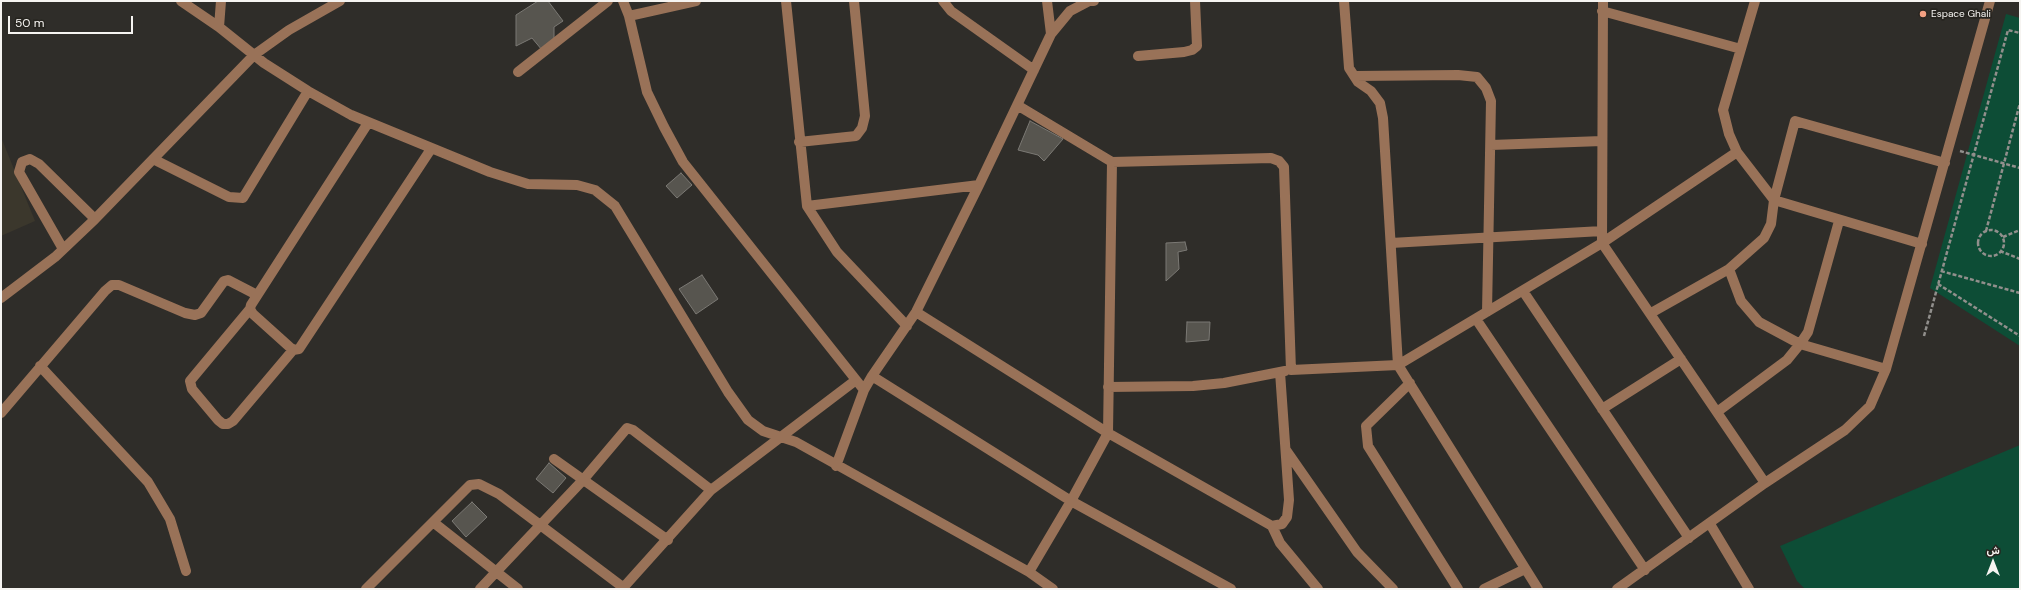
<!DOCTYPE html>
<html>
<head>
<meta charset="utf-8">
<style>
	body { margin:0 }
	#map { position:relative; width:2021px; height:590px; overflow:hidden; background:#2f2d29; font-family:"DM Sans",Vazirmatn,sans-serif }
	canvas { display:block }
	.frame { position:absolute; inset:0; border:2px solid #f6f4f1; pointer-events:none }
	.north { position:absolute; left:1973px; top:542px; width:40px; height:40px; -webkit-text-stroke:3px #26241f; paint-order:stroke; rotate:0deg; font-size:11px; font-weight:700; line-height:16px; text-align:center; color:#f6f4f1 }
	.north::after { content:''; display:block; margin:auto; width:14px; height:18px; background:#f6f4f1; clip-path:polygon(50% 0,100% 100%,50% 72%,0 100%) }
	.scale { position:absolute; left:8px; top:16px; width:125px; height:18px; box-sizing:border-box; border:2px solid #f6f4f1; border-top:0; padding-left:5px; font-size:12px; line-height:14px; white-space:nowrap; color:#f6f4f1; -webkit-text-stroke:3px #26241f; paint-order:stroke }
</style>
</head>
<body>
<div id="map">
<canvas width="2021" height="590"></canvas>
<div class="frame"></div>
<div class="north">ش</div>
<div class="scale">50 m</div>
</div>
<script>
const ctx = document.querySelector('canvas').getContext('2d');
ctx.lineJoin = 'round';
function paint(path, color) { ctx.fillStyle = color; ctx.fill(path, 'evenodd'); }
const toPath = rows => new Path2D(rows.map(r => 'M' + r).join(''));
function trace(path, color, width, dash) { ctx.strokeStyle = color; ctx.lineWidth = width; ctx.lineCap = dash ? 'butt' : 'round'; ctx.setLineDash(dash || []); ctx.stroke(path); }
function drawText(font, color, halo, rows, align = 'center') {
  ctx.font = font + ' "DM Sans",sans-serif'; ctx.lineWidth = 3.5; ctx.setLineDash([]); ctx.textBaseline = 'middle'; ctx.strokeStyle = halo; ctx.fillStyle = color; for (const [text, x, y, turn = 0] of rows) {
    ctx.save(); ctx.translate(x, y); ctx.rotate((+turn || 0) * Math.PI / 180); ctx.textAlign = isNaN(turn) ? turn : align; if (halo) ctx.strokeText(text, 0, 0); ctx.fillText(text, 0, 0); ctx.restore();
  }
}
paint(toPath([
	[1,137,35,221,1,236]
]), '#3b372c');
paint(toPath([
	[2006,14,2020,18,2020,346,1930,288],
	[2020,445,2020,589,1805,589,1797,581,1780,546]
]), '#0d4d36');
const building = toPath([
	[538,1,548,1,563,21,554,27,554,39,542,50,532,38,516,46,516,15,538,1],
	[1030,121,1063,139,1044,161,1038,155,1018,150,1030,121],
	[681,173,692,185,677,198,666,186,681,173],
	[1185,242,1187,250,1178,252,1179,269,1166,281,1166,243,1185,242],
	[702,275,718,299,696,314,679,289,702,275],
	[1187,322,1210,322,1209,340,1186,342,1187,322],
	[549,463,566,478,553,493,536,479,549,463],
	[472,502,487,517,466,537,452,521,472,502]
]);
paint(building, '#57554f');
trace(building, '#7b7974', 1);
trace(toPath([
	[1960,151,2020,168],
	'1978 243a13 13 0 1 1 26 0a13 13 0 1 1-26 0Z',
	[1986,231,2020,103],
	[2003,237,2020,230],
	[2000,251,2020,259],
	[1941,271,2020,293],
	[1938,284,2020,336],
	[1924,336,2008,30,2020,33]
]), '#918f8c', 2.5, [4, 2]);
trace(toPath([
	[181,1,219,27,264,63,308,91,351,115,490,172,528,184,577,185,595,190,615,206,728,392,748,420,763,431,796,442,1029,572,1053,589],
	[623,1,629,16,647,92,664,127,683,162,864,390],
	[786,1,807,206,837,252,907,326],
	[943,1,951,11,1034,70],
	[1047,1,1051,34],
	[1344,1,1349,68,1358,82,1371,91,1380,103,1383,118,1398,365,1538,589],
	[1603,1,1602,243,1765,483],
	[1755,1,1723,110,1729,134,1737,152,1774,200,1922,244],
	[1602,11,1741,49],
	[629,16,696,1],
	[219,27,221,1],
	[1138,56,1184,52,1192,50,1197,46,1195,1],
	[518,72,608,1],
	[1355,76,1458,75,1477,77,1486,88,1491,101,1487,312],
	[1017,105,1112,162,1271,158,1279,161,1284,167,1291,370,1398,365,1602,243,1737,152],
	[368,123,251,305,250,309,253,314,293,350,299,349,431,149],
	[799,142,856,136,862,128,865,116,854,1],
	[1491,145,1602,141],
	[153,159,229,197,243,198,308,91],
	[807,206,979,185],
	[1391,243,1602,231],
	[63,249,19,172,22,162,30,159,39,164,95,219],
	[1523,291,1689,538],
	[1,298,55,257,95,219,254,55,289,30,340,1],
	[250,309,190,381,192,389,218,420,223,424,228,424,233,421,293,350],
	[916,312,1108,433,1272,526,1282,524,1287,517,1289,500,1280,372],
	[1651,313,1729,269],
	[1476,319,1645,570],
	[40,366,148,482,170,519,186,571],
	[1886,369,1800,344,1759,322,1741,301,1729,269,1764,238,1771,224,1774,200,1795,121,1945,163],
	[872,376,1071,501,1231,589],
	[1410,383,1366,426,1368,446,1458,589],
	[1108,387,1193,386,1224,383,1285,371],
	[1602,409,1681,359],
	[1717,412,1787,360,1800,344,1808,332,1839,221],
	[1,413,105,291,112,285,119,285,185,313,195,315,201,313,224,281,228,280,257,295],
	[1286,450,1357,552,1393,589],
	[554,459,668,540],
	[836,466,864,390,872,376,916,312,979,185,1051,34,1070,11,1089,1,1094,1],
	[433,522,518,589],
	[1710,524,1749,589],
	[1272,526,1280,543,1318,589],
	[1029,572,1071,501,1108,433,1112,162],
	[366,589,470,485,479,484,499,494,624,588],
	[480,589,583,480,627,428,633,430,711,490],
	[622,589,711,490,856,380],
	[1484,589,1525,569],
	[1617,589,1765,483,1845,430,1870,406,1886,369,1990,1]
]), '#997258', 10);
for (const [x, y, r, color] of [
	[1923,14,4,"#f3a082"]
]) { const dot = new Path2D(); dot.arc(x, y, r, 0, 2 * Math.PI); ctx.fillStyle = color; ctx.fill(dot); trace(dot, '#26241f', 1.5); }
drawText('10px', '#f6f4f1', '#26241f', [
	["Espace Ghali",1931,14]
], 'left');
</script>
</body>
</html>
